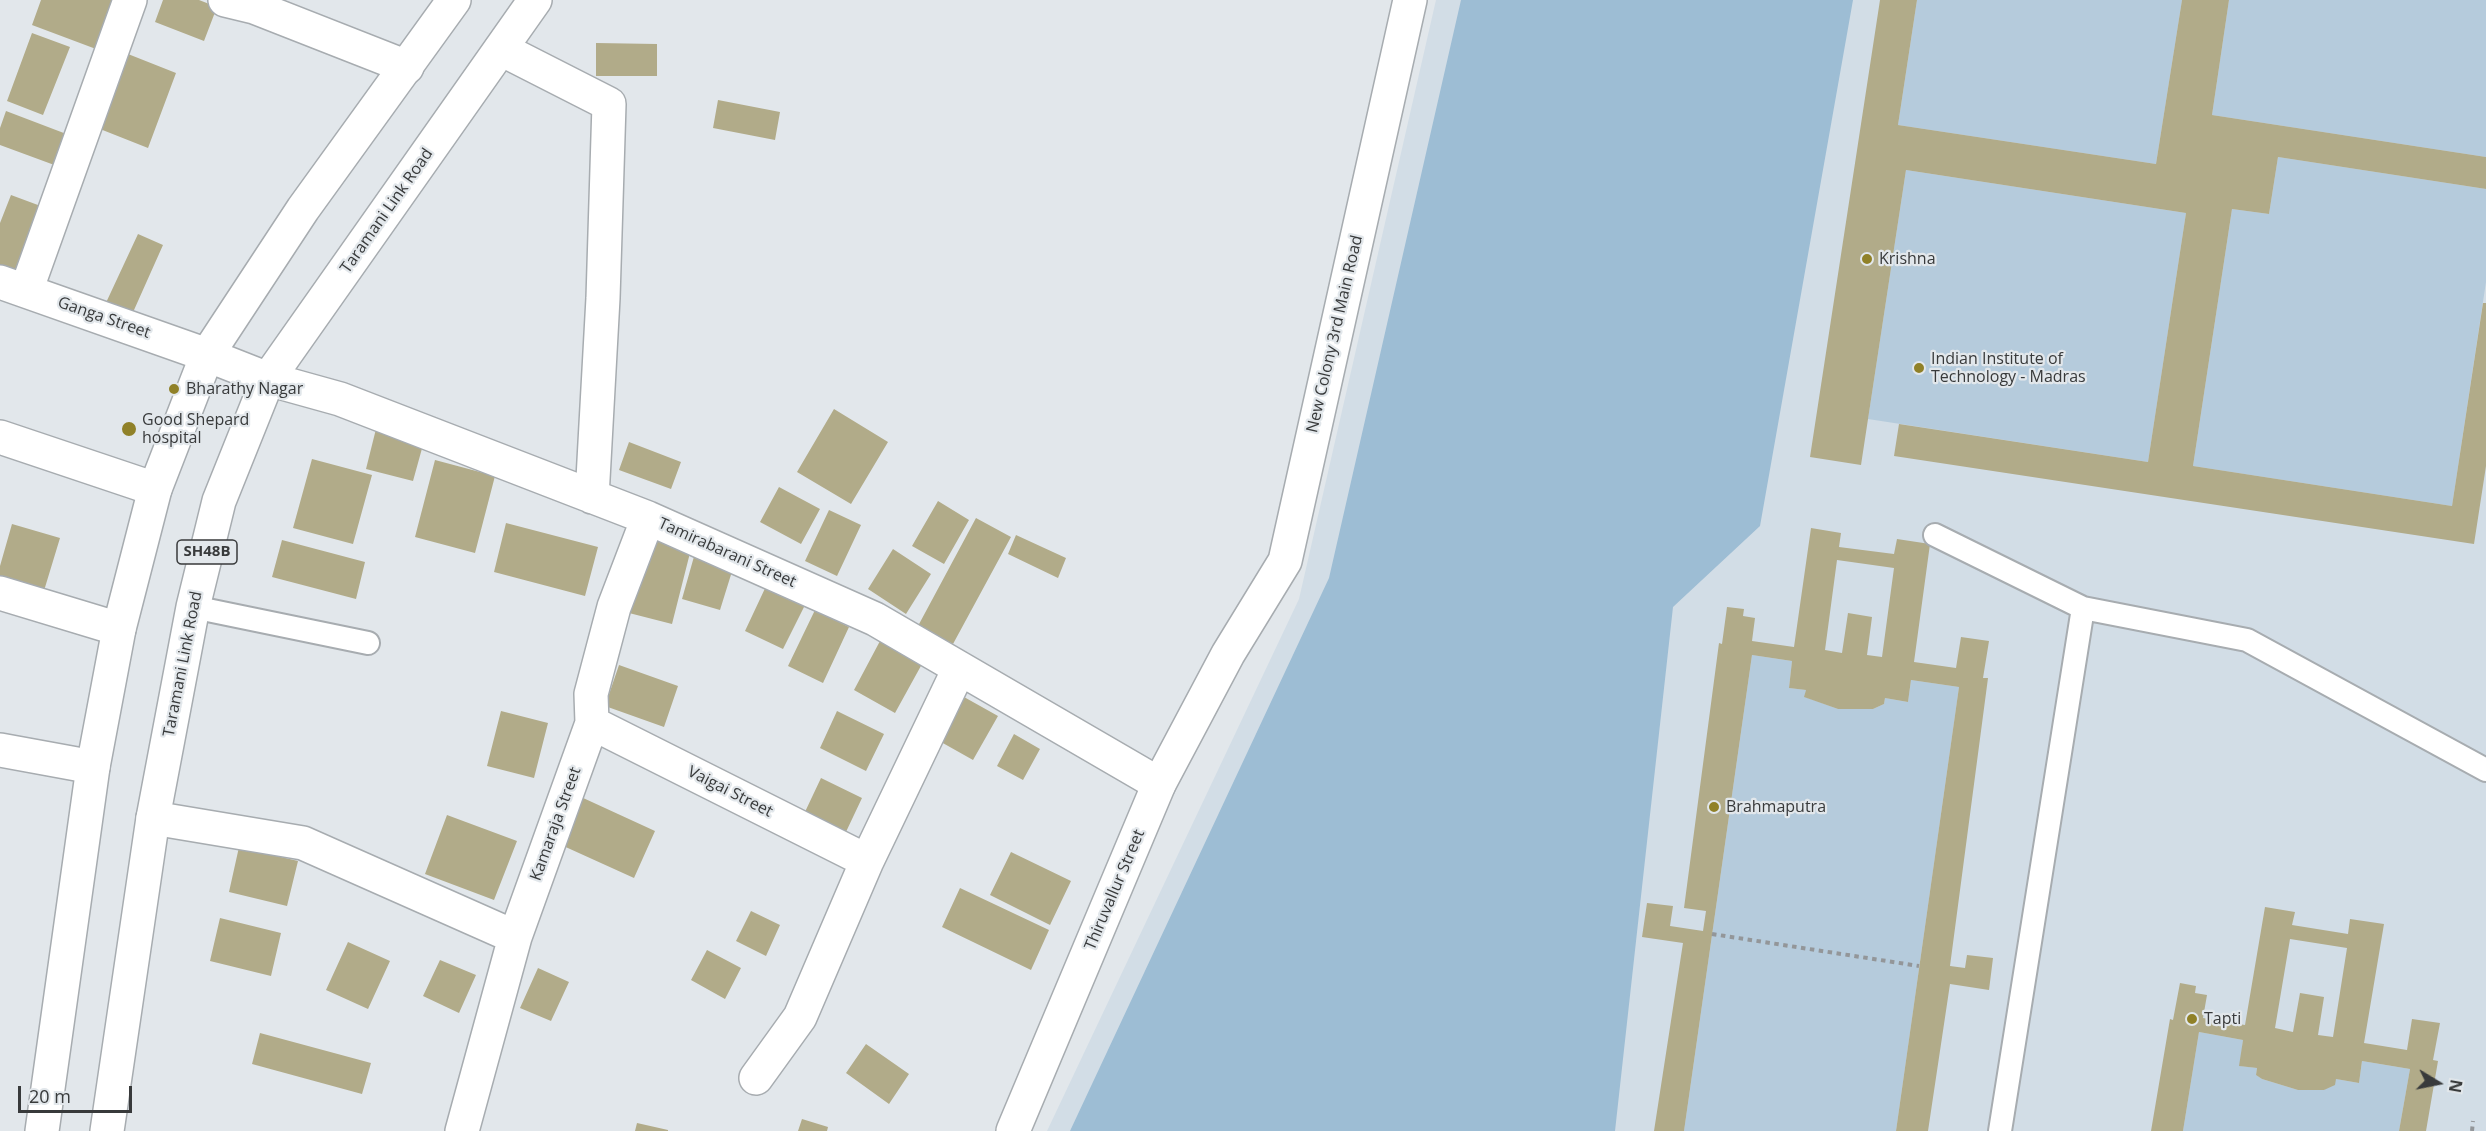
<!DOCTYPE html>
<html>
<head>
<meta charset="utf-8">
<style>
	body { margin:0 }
	#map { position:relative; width:2486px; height:1131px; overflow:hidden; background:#e2e7eb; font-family:"Open Sans",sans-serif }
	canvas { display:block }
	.north { position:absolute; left:2408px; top:1053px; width:60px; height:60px; -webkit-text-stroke:4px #e2e7eb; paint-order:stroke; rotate:100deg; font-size:16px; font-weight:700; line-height:24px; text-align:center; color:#383a3b }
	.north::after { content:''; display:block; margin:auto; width:21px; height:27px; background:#383a3b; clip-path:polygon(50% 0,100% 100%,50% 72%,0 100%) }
	.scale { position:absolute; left:18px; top:1086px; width:114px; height:27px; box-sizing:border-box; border:3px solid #383a3b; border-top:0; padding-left:8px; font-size:18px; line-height:21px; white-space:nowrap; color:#383a3b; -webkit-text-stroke:4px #e2e7eb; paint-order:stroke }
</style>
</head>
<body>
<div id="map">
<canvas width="2486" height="1131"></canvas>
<div class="north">N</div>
<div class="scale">20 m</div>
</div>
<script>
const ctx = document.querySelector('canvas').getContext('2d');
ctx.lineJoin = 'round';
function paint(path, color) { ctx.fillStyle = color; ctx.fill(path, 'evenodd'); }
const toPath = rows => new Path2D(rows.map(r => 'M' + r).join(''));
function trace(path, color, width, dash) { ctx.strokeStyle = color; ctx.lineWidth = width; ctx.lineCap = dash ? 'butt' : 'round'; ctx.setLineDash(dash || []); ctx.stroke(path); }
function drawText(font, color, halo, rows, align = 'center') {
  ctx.font = font + ' "Open Sans",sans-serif'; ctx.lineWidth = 4.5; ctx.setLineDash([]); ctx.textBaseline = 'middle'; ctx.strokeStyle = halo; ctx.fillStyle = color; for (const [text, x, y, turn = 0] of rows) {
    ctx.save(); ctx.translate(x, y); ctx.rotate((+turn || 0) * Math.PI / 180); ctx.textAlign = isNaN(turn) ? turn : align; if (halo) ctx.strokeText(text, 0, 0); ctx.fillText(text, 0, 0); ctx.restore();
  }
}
paint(toPath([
	[1436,0,2486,0,2486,1131,1047,1131,1299,599]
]), '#d2dde6');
paint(toPath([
	[1917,0,2182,0,2156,164,1898,125],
	[2229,0,2486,0,2486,157,2212,115],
	[2278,157,2486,189,2486,282,2452,506,2193,466,2232,209,2269,214],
	[1906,170,2186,213,2148,462,1868,419],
	[1752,655,1792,661,1789,688,1806,690,1805,697,1838,709,1873,709,1884,704,1885,698,1908,702,1911,680,1959,687,1896,1131,1684,1131],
	[2199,1032,2243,1040,2240,1066,2257,1068,2256,1075,2262,1079,2298,1090,2324,1090,2336,1079,2359,1083,2362,1061,2410,1069,2399,1131,2183,1131]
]), '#b5cbdc');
paint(toPath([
	[1461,0,1853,0,1760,526,1673,607,1615,1131,1070,1131,1329,578]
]), '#9dbdd4');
paint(toPath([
	[41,0,114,0,96,49,32,25],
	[163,0,199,0,217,7,204,41,155,22],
	[1880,0,1917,0,1898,125,2156,164,2182,0,2229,0,2212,115,2486,157,2486,189,2278,157,2269,214,2232,209,2193,466,2452,506,2483,303,2486,303,2486,466,2474,544,1894,456,1899,424,2148,462,2186,213,1906,170,1861,465,1810,457],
	[32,33,70,47,43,115,7,101],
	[596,43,657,44,657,76,596,76],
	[128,54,176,73,148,148,100,129],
	[718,100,780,112,775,140,713,128],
	[6,111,69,135,57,166,0,145,0,128],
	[11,195,46,208,20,277,0,269,0,223],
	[138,234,163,245,130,319,104,307],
	[834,409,888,442,851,504,797,472],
	[378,421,426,434,413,481,366,469],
	[629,442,681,462,671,489,619,470],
	[312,459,372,475,353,544,293,528],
	[435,460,495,476,475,553,415,537],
	[779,487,820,509,801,544,760,522],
	[938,501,969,520,944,564,912,546],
	[829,510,861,525,837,576,805,561],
	[976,518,1011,537,953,644,918,626],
	[506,523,598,547,585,596,494,572],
	[12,524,60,538,43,594,0,581,0,566],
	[1811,528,1841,533,1839,547,1894,554,1897,539,1930,544,1914,662,1956,668,1961,637,1989,641,1983,678,1988,678,1950,966,1965,968,1967,955,1993,958,1989,990,1950,984,1928,1131,1896,1131,1959,687,1911,680,1908,702,1885,698,1884,704,1873,709,1838,709,1804,697,1806,690,1789,688,1792,661,1752,655,1684,1131,1654,1131,1683,943,1642,937,1647,903,1673,906,1670,926,1703,931,1706,911,1684,908,1719,643,1722,644,1727,607,1744,609,1743,616,1755,618,1752,641,1794,647],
	[1837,560,1894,568,1882,657,1867,655,1872,617,1848,613,1842,653,1825,650],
	[649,534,692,545,672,624,629,613],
	[1016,535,1066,558,1058,578,1008,554],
	[282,540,365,562,356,599,272,577],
	[893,549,931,574,906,614,868,589],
	[695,553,734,565,720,610,682,599],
	[768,582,807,601,783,649,745,631],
	[815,610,849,627,823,683,788,666],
	[880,641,922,664,895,713,854,690],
	[619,665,678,686,664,727,605,706],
	[964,697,998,716,973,760,941,742],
	[501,711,548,723,534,778,487,766],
	[837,711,884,734,866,771,820,748],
	[1014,734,1040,749,1023,780,997,766],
	[821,778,862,798,845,834,804,814],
	[581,797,655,831,634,878,559,844],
	[447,815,517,841,494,900,425,874],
	[239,847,298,861,287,906,229,892],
	[1011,852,1071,881,1050,925,990,895],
	[960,888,1049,930,1031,970,942,927],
	[2265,907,2295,912,2292,925,2348,934,2350,919,2384,924,2364,1043,2407,1050,2412,1019,2440,1023,2433,1060,2438,1061,2426,1131,2399,1131,2410,1069,2362,1061,2359,1083,2336,1079,2335,1085,2324,1090,2298,1090,2262,1079,2256,1075,2257,1068,2239,1066,2243,1040,2199,1032,2183,1131,2151,1131,2170,1019,2173,1020,2180,983,2196,986,2195,993,2207,995,2203,1018,2245,1025],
	[2290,939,2347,948,2333,1037,2318,1035,2324,997,2300,993,2293,1032,2275,1028],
	[751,911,780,925,766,956,736,941],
	[220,918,281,933,271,976,210,961],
	[348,942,390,961,368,1009,326,990],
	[707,950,741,968,725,999,691,980],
	[440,960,476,975,459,1013,423,996],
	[538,968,569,982,551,1021,520,1008],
	[260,1033,371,1063,362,1094,252,1064],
	[866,1044,909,1074,889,1104,846,1073],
	[802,1119,828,1127,827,1131,798,1131],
	[637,1123,668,1130,668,1131,635,1131]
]), '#b1ab89');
const lane = toPath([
	[1935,535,2083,608,2247,640,2486,770],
	[193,607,368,643],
	[2000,1131,2083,608]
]);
const street = toPath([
	[225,0,254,7,407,67],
	[501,49,609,104,603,298,592,497],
	[0,282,207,355],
	[26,291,130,0],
	[268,379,340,399,648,518,875,619,1159,784],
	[0,437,155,489],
	[0,593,119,629],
	[592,723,867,861],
	[0,750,93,767],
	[153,818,303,843,515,937],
	[756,1078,800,1017,867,861,959,669],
	[462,1131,515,937,592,723,591,694,614,607,648,518]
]);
const secondary = toPath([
	[1013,1131,1159,784,1228,654,1285,561,1410,0]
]);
const primary = toPath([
	[207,355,268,379],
	[42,1131,93,767,119,629,155,489,207,355,303,209,454,0],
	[107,1131,153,818,193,607,219,501,268,379,535,0]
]);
trace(lane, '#a7acb0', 26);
trace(street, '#a7acb0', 36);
trace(secondary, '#a7acb0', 36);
trace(primary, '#a7acb0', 36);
trace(toPath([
	[1712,934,1919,966],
	[2472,1131,2473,1121]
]), '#939699', 4, [4.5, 4.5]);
trace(lane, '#fff', 22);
trace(street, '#fff', 33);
trace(secondary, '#fff', 33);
trace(primary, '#fff', 33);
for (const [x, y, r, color] of [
	[1867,259,6,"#908128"],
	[1919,368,6,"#908128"],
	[174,389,6,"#908128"],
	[129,429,8,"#908128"],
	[1714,807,6,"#908128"],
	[2192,1019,6,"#908128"]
]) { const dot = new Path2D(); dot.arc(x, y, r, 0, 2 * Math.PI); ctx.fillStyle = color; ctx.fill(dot); trace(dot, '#e2e7eb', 2); }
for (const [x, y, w] of [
	[207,552,60]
]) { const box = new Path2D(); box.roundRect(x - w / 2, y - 12, w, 24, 4.5); ctx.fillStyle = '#e2e7eb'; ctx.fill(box); trace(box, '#383a3b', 1.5); }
drawText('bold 15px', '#383a3b', null, [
	["SH48B",207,552]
]);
drawText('16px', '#383a3b', '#e2e7eb', [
	["Taramani Link Road",387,211,-55],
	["Ganga Street",104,318,19],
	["New Colony 3rd Main Road",1335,334,-77],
	["Tamirabarani Street",727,553,24],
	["Taramani Link Road",183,664,-79],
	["Vaigai Street",730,792,27],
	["Kamaraja Street",556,824,-70],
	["Thiruvallur Street",1115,890,-67]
]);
drawText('16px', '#383a3b', '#e2e7eb', [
	["Krishna",1879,259],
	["Indian Institute of",1931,359],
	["Technology - Madras",1931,377],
	["Bharathy Nagar",186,389],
	["Good Shepard",142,420],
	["hospital",142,438],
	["Brahmaputra",1726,807],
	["Tapti",2204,1019]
], 'left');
</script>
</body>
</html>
